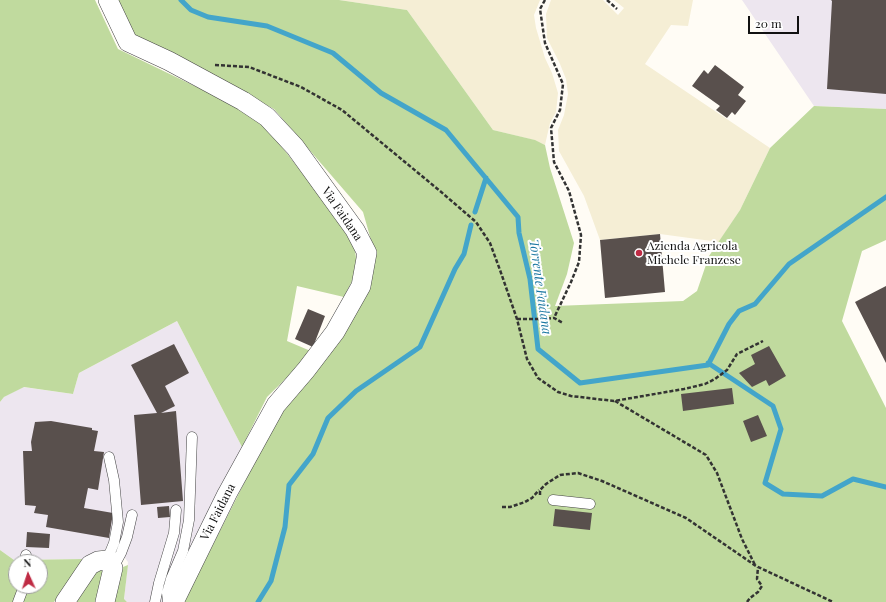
<!DOCTYPE html>
<html>
<head>
<meta charset="utf-8">
<style>
	body { margin:0 }
	#map { position:relative; width:886px; height:602px; overflow:hidden; background:#fffcf5; font-family:"Playfair Display",serif }
	canvas { display:block }
	.north { position:absolute; left:8px; top:554px; width:40px; height:40px; box-sizing:border-box; background:#fff; border:1px solid #a0a0a0; border-radius:50%; rotate:357deg; font-size:11px; font-weight:700; line-height:16px; text-align:center; color:#111 }
	.north::after { content:''; display:block; margin:auto; width:14px; height:18px; background:#bf2b44; clip-path:polygon(50% 0,100% 100%,50% 72%,0 100%) }
	.scale { position:absolute; left:748px; top:16px; width:51px; height:18px; box-sizing:border-box; border:2px solid #111; border-top:0; padding-left:5px; font-size:12px; line-height:14px; white-space:nowrap; color:#111; -webkit-text-stroke:3px #fff; paint-order:stroke }
</style>
</head>
<body>
<div id="map">
<canvas width="886" height="602"></canvas>
<div class="north">N</div>
<div class="scale">20 m</div>
</div>
<script>
const ctx = document.querySelector('canvas').getContext('2d');
ctx.lineJoin = 'round';
function paint(path, color) { ctx.fillStyle = color; ctx.fill(path, 'evenodd'); }
const toPath = rows => new Path2D(rows.map(r => 'M' + r).join(''));
function trace(path, color, width, dash) { ctx.strokeStyle = color; ctx.lineWidth = width; ctx.lineCap = dash ? 'butt' : 'round'; ctx.setLineDash(dash || []); ctx.stroke(path); }
function drawText(font, color, halo, rows, align = 'center') {
  ctx.font = font + ' "Playfair Display",serif'; ctx.lineWidth = 4; ctx.setLineDash([]); ctx.textBaseline = 'middle'; ctx.strokeStyle = halo; ctx.fillStyle = color; for (const [text, x, y, turn = 0] of rows) {
    ctx.save(); ctx.translate(x, y); ctx.rotate((+turn || 0) * Math.PI / 180); ctx.textAlign = isNaN(turn) ? turn : align; if (halo) ctx.strokeText(text, 0, 0); ctx.fillText(text, 0, 0); ctx.restore();
  }
}
paint(toPath([
	[742,0,886,0,886,109,814,106],
	[177,321,242,447,166,602,127,602,124,600,128,562,121,553,101,550,85,559,14,560,0,550,0,402,4,397,23,387,73,394,79,373]
]), '#ede6ef');
paint(toPath([
	[339,0,540,0,534,15,536,28,545,58,552,73,558,93,556,112,550,123,545,145,534,140,493,130,407,10],
	[551,0,603,0,618,15,624,8,614,0,693,0,688,26,671,25,645,64,770,148,740,210,719,242,660,234,600,240,584,196,559,151,558,130,564,115,568,94,566,79,560,64,547,38,546,14]
]), '#f5eed5');
paint(toPath([
	[0,0,95,0,118,49,238,107,264,124,324,201,354,246,358,269,344,297,297,286,287,341,313,352,267,397,242,447,177,321,79,373,73,394,24,387,4,397,0,402],
	[117,0,339,0,407,10,493,130,535,140,545,145,550,168,574,243,567,274,555,306,683,301,697,291,709,256,740,210,770,148,814,106,886,109,886,240,862,251,842,321,886,408,886,602,184,602,277,418,325,357,367,295,375,254,363,212,274,109,133,35],
	[0,550,14,560,85,559,54,602,0,602],
	[16,562,40,562,40,586,16,586],
	[128,565,124,599,127,602,111,602,118,569],
	[105,568,98,602,74,602,95,570]
]), '#c0da9e');
trace(toPath([
	[181,0,191,10,208,17,267,26,333,53,381,93,446,130,518,217,519,233,530,279,538,349,580,383,708,365,708,363,773,406,781,429,765,483,783,494,822,496,853,479,886,487],
	[475,212,486,178],
	[708,365,729,324,739,311,755,304,789,264,886,197],
	[258,602,271,581,285,527,289,485,313,454,328,418,356,391,420,347,455,269,464,254,471,225]
]), '#43a5ca', 5);
paint(toPath([
	[831,0,886,0,886,94,827,89,832,1],
	[715,65,744,87,738,95,746,101,735,115,732,112,727,118,716,110,720,106,692,86,704,70,708,74],
	[660,234,665,292,605,298,600,240],
	[886,286,886,363,855,302],
	[308,309,325,316,313,347,295,339],
	[174,344,189,373,165,386,175,406,161,413,176,411,183,501,141,505,134,415,157,413,131,365],
	[769,346,786,376,769,386,766,380,752,387,739,373,755,364,751,355],
	[732,388,734,404,683,411,681,394],
	[758,415,767,436,751,442,743,421],
	[51,421,92,428,92,430,98,431,94,451,104,452,98,490,88,488,84,508,113,513,109,538,46,527,48,515,34,513,36,506,25,505,23,451,32,451,31,442,35,422],
	[169,506,170,517,158,518,157,507],
	[555,509,592,513,590,530,553,526],
	[27,532,50,534,49,548,26,547]
]), '#59504d');
const lane = toPath([
	[553,500,590,504],
	[107,560,114,543,118,522,114,480,109,457],
	[25,562,26,555],
	[113,568,121,553,127,537,132,515],
	[18,602,24,586],
	[155,602,159,583,174,533,176,510],
	[168,602,167,593,171,579,183,551,189,520,192,437]
]);
const street = toPath([
	[108,0,128,42,169,61,243,101,267,117,295,147,355,230,367,253,361,286,335,332,306,370,276,405,227,494,174,602],
	[65,602,90,565,98,561,107,560,113,568,105,602]
]);
trace(lane, '#444', 11);
trace(street, '#444', 20);
trace(toPath([
	[545,0,540,9,545,43,563,84,560,110,551,128,554,162,569,191,581,235,579,262,571,282,554,318],
	[607,0,617,9],
	[215,65,249,67,301,87,342,110,440,191,476,222,490,243,500,270,517,319,527,359,538,378,558,392,571,396,614,401,684,389,705,384,715,379,727,370,737,354,763,341],
	[517,319,544,319,554,318,563,323],
	[615,401,706,455,717,473,742,539,755,565],
	[540,495,540,490,546,484,560,475,578,473,602,481,686,518,756,566,833,602],
	[502,507,510,507,525,502,532,498,539,490],
	[747,602,750,598,758,592,762,586,757,579,758,567]
]), '#333', 2.5, [4, 2]);
trace(lane, '#fff', 10);
trace(street, '#fff', 19);
for (const [x, y, r, color] of [
	[639,253,4,"#bf2b44"]
]) { const dot = new Path2D(); dot.arc(x, y, r, 0, 2 * Math.PI); ctx.fillStyle = color; ctx.fill(dot); trace(dot, '#fff', 1.5); }
drawText('12px', '#111', '#fff', [
	["Via Faidana",342,214,56],
	["Via Faidana",218,512,-63]
]);
drawText('12px', '#111', '#fff', [
	["Azienda Agricola",647,246],
	["Michele Franzese",647,260]
], 'left');
drawText('italic 13px', '#1b77a1', '#fff', [
	["Torrente Faidana",540,287,82]
]);
</script>
</body>
</html>
